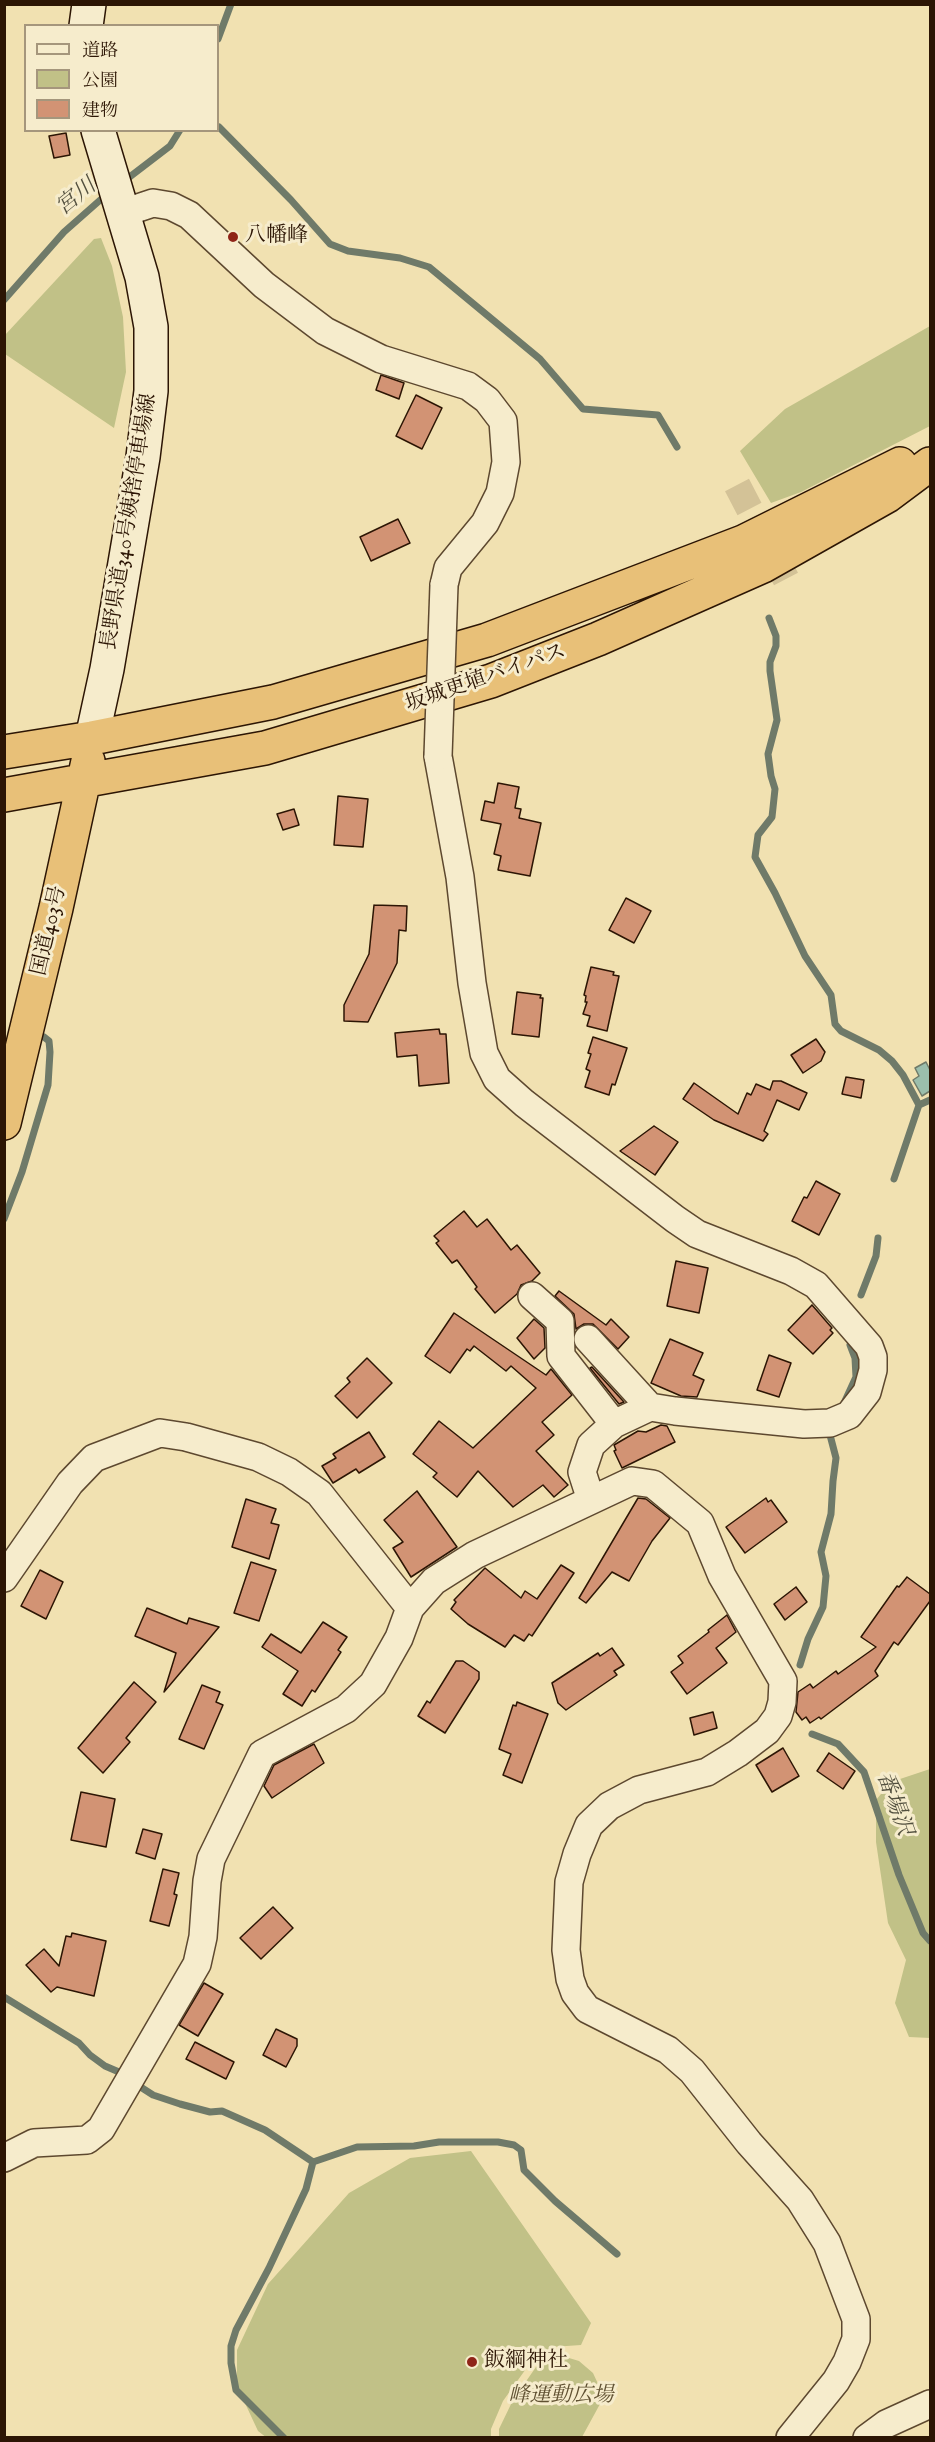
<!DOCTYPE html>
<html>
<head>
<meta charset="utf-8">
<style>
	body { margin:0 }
	#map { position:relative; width:935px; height:2442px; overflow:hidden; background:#f1e1b1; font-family:"IM FELL English","Noto Serif JP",serif }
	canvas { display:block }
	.frame { position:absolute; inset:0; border:6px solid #2c1504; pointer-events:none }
	.legend { position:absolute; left:24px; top:24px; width:195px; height:108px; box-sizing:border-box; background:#f6eccc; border:2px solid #a5967c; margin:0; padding:8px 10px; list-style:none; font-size:18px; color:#2c1504 }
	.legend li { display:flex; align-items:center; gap:12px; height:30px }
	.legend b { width:30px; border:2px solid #a5967c }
</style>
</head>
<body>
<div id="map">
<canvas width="935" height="2442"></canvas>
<div class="frame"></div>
<ul class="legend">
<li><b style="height:8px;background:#f6eccc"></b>道路</li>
<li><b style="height:16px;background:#c1c187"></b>公園</li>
<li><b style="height:16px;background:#d29374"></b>建物</li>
</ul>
</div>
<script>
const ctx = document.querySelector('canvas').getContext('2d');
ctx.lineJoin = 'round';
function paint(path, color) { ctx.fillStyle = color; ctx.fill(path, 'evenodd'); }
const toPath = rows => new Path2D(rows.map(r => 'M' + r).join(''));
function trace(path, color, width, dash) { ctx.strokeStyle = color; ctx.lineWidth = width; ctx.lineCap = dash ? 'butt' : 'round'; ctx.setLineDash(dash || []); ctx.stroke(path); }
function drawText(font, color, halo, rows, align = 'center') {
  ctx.font = font + ' "IM FELL English","Noto Serif JP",serif'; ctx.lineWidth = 6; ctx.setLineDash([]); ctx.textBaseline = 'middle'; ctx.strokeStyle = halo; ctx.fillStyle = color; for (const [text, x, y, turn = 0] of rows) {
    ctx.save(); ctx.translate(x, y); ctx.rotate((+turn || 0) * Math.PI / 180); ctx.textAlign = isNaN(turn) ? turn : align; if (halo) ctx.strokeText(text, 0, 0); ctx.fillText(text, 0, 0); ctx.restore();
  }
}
paint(toPath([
	[101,238,112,266,123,317,126,372,114,428,5,354,5,335,94,239],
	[930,326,930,426,801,492,771,503,740,451,785,409],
	[930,1769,930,2038,909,2037,895,2003,906,1960,888,1923,876,1842,876,1800,891,1782],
	[471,2151,591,2323,581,2345,552,2347,533,2359,503,2401,491,2429,491,2437,267,2438,258,2431,237,2386,237,2350,268,2284,349,2193,410,2158],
	[559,2355,579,2361,593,2373,599,2386,600,2404,582,2437,499,2437,499,2429,513,2400,536,2367]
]), '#c1c187');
const water = toPath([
	[926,1062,930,1070,930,1091,922,1096,913,1080,919,1076,915,1068,926,1062]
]);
paint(water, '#9bbeac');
trace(water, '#6f7a69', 1.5);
trace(toPath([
	[218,39,231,4],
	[219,127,291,200,330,244,348,251,400,258,429,267,540,359,583,409,658,415,677,447],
	[123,182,170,146,180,130],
	[4,300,64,232,107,194],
	[769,618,776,636,776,646,770,662,770,671,777,720,768,754,771,776,775,789,772,817,758,835,755,857,775,893,805,956,831,995,835,1024,841,1031,879,1050,892,1061,903,1075,919,1105],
	[919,1105,930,1100],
	[894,1179,919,1105],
	[4,1219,22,1172,48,1085,50,1052,49,1041,44,1037],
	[861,1295,876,1256,878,1238],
	[845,1401,856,1377,855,1358,850,1345],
	[800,1665,808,1639,823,1607,826,1576,821,1552,831,1514,833,1481,836,1458,830,1435],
	[812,1734,838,1744,864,1772,899,1875,923,1933,930,1941],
	[4,1997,79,2043,90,2055,105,2066,119,2072],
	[139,2086,153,2095,180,2104,210,2112,222,2111,265,2130,313,2162,306,2189,269,2268,236,2330,231,2346,231,2363,236,2390,284,2438],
	[313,2162,357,2147,414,2146,439,2142,498,2142,514,2145,521,2150,524,2170,555,2201,617,2254]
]), '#6f7a69', 7);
const building = toPath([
	[66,133,70,155,54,158,49,136,66,133],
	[381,375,404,383,399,399,376,390,381,375],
	[416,395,442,408,422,449,396,436,416,395],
	[398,519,410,543,371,561,360,537,398,519],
	[498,783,519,787,515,808,521,809,519,818,541,823,530,876,498,870,501,856,494,854,501,824,481,820,485,801,494,803,498,783],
	[338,796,368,799,363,847,334,845,338,796],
	[294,809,299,825,283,830,277,814,294,809],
	[626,898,651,911,634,943,609,930,626,898],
	[374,905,407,906,406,931,399,930,397,963,368,1022,344,1021,344,1005,369,954,374,905],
	[591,967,614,972,613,975,619,976,607,1031,587,1026,590,1016,583,1014,587,1002,585,1002,586,996,584,995,591,967],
	[517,992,541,995,540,998,543,998,539,1037,512,1034,517,992],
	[439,1029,440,1034,446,1034,449,1083,419,1086,417,1055,397,1057,395,1033,439,1029],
	[593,1037,627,1048,615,1085,612,1084,609,1095,585,1087,590,1071,586,1069,591,1054,588,1053,593,1037],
	[816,1039,825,1052,821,1061,803,1073,791,1055,816,1039],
	[846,1077,864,1080,861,1098,842,1094,846,1077],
	[773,1081,781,1081,807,1093,799,1110,777,1100,764,1131,768,1134,763,1141,714,1120,683,1099,694,1083,738,1114,747,1093,751,1095,756,1084,770,1090,773,1081],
	[654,1126,678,1142,655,1175,620,1151,654,1126],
	[816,1181,840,1194,819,1235,792,1221,804,1197,807,1198,816,1181],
	[464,1211,477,1227,487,1219,511,1250,517,1245,540,1273,532,1281,521,1285,517,1294,495,1313,475,1289,477,1287,457,1260,452,1263,436,1243,439,1241,434,1236,464,1211],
	[676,1261,708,1268,699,1313,667,1306,676,1261],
	[559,1291,606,1325,611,1319,629,1337,618,1349,593,1324,584,1324,576,1329,574,1314,555,1296,559,1291],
	[812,1305,832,1328,830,1330,833,1333,813,1354,788,1330,812,1305],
	[454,1313,546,1375,551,1369,572,1395,542,1422,554,1435,536,1451,568,1485,554,1497,543,1485,513,1507,478,1471,457,1497,433,1477,437,1473,413,1454,439,1421,473,1448,536,1388,511,1366,506,1371,474,1346,470,1351,467,1349,450,1373,425,1356,454,1313],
	[534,1319,544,1328,545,1348,534,1359,517,1338,534,1319],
	[670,1339,703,1353,693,1375,704,1380,697,1397,681,1396,651,1383,670,1339],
	[769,1355,791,1363,779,1397,757,1390,769,1355],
	[367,1358,392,1383,357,1418,335,1396,350,1382,347,1378,367,1358],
	[592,1367,624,1402,619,1404,590,1368,592,1367],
	[661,1425,667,1426,675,1442,622,1468,614,1451,616,1450,614,1445,638,1431,646,1432,661,1425],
	[369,1432,385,1457,359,1473,356,1469,333,1483,322,1466,336,1458,333,1454,369,1432],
	[417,1491,457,1547,411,1577,393,1548,403,1542,384,1520,417,1491],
	[638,1498,646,1499,670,1518,652,1541,629,1581,612,1572,586,1603,579,1598,638,1498],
	[766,1498,768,1502,771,1500,787,1522,745,1553,726,1527,766,1498],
	[246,1499,276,1509,271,1523,279,1525,269,1559,232,1547,246,1499],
	[251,1562,276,1570,259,1621,234,1613,251,1562],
	[561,1565,574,1573,532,1636,529,1634,524,1641,514,1635,505,1647,468,1624,451,1609,456,1602,454,1600,485,1568,521,1598,525,1591,537,1599,561,1565],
	[40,1570,63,1582,46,1619,21,1606,40,1570],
	[907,1577,930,1594,930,1601,898,1645,894,1642,875,1671,878,1676,821,1719,819,1717,810,1723,806,1717,802,1720,796,1712,798,1692,810,1684,813,1688,836,1671,838,1674,876,1647,861,1637,897,1586,899,1587,907,1577],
	[796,1587,807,1602,785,1620,774,1604,796,1587],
	[147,1608,187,1624,189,1618,219,1627,164,1692,176,1653,135,1636,147,1608],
	[727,1615,736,1632,716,1648,727,1663,687,1694,671,1672,683,1663,678,1656,709,1632,708,1630,727,1615],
	[323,1622,347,1637,338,1650,341,1652,315,1692,312,1690,302,1706,283,1694,298,1671,262,1647,271,1634,301,1653,323,1622],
	[612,1648,624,1665,614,1671,617,1675,566,1710,558,1703,552,1683,598,1653,600,1656,612,1648],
	[456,1661,463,1661,479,1672,479,1679,445,1733,418,1716,427,1701,430,1703,456,1661],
	[134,1682,156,1702,126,1738,130,1742,103,1773,78,1748,134,1682],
	[202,1685,220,1692,216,1702,223,1705,204,1749,179,1739,202,1685],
	[517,1702,548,1714,522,1783,503,1775,511,1754,499,1749,513,1705,516,1706,517,1702],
	[713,1712,717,1728,694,1735,690,1718,713,1712],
	[314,1744,324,1763,272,1798,264,1786,274,1765,314,1744],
	[783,1748,799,1776,772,1792,756,1765,783,1748],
	[829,1753,855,1771,843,1789,817,1771,829,1753],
	[81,1792,115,1799,106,1847,71,1840,81,1792],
	[143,1829,162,1834,155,1859,136,1853,143,1829],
	[163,1869,179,1873,174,1894,177,1895,169,1926,150,1921,163,1869],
	[273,1907,293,1928,261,1959,240,1938,273,1907],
	[72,1933,106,1941,94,1996,57,1987,51,1992,26,1965,44,1949,59,1966,66,1936,71,1937,72,1933],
	[204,1983,223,1994,198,2036,179,2025,204,1983],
	[276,2029,297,2039,297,2046,286,2067,263,2055,276,2029],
	[195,2042,234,2062,226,2079,186,2059,195,2042]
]);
paint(building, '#d29374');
trace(building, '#2c1504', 1.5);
trace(toPath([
	[737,485,786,579]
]), '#d3c297', 27, [27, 14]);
const street = toPath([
	[123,213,153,203,171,206,189,215,264,285,325,331,381,359,468,386,487,400,503,421,506,462,500,493,485,523,448,568,444,585],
	[438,756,460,877,472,983,484,1053,497,1079,524,1103,675,1219,697,1234,791,1271,816,1285,869,1346,873,1357,873,1370,867,1392,849,1415,830,1423,804,1424,675,1411,650,1407,614,1424,591,1445,582,1472,591,1500],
	[532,1296,560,1321,561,1356,614,1424],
	[588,1339,650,1407],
	[4,1578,70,1483,94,1458,160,1433,186,1437,258,1457,289,1472,319,1493,410,1608],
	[4,2158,34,2143,87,2140,101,2129,197,1964,203,1937,207,1881,211,1859,262,1754,346,1709,373,1684,399,1638,410,1608,434,1581,475,1555,632,1481,653,1484,700,1523,722,1576,783,1681,782,1702,778,1716,767,1731,738,1753,707,1772,639,1790,609,1806,589,1825,577,1854,569,1882,566,1950,570,1979,575,1993,587,2009,668,2050,692,2071,749,2143,800,2200,827,2243,856,2319,856,2339,847,2362,836,2381,790,2438],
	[867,2438,886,2424,930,2404]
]);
const secondary = toPath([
	[86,26,89,4],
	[92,738,107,669,143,457,151,391,151,327,142,277,98,130]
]);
const highway = toPath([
	[4,752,92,738,273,702,487,640,743,542,900,464],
	[4,795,265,748,491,681,598,639,763,566,887,496,930,464],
	[4,1123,56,908,88,761]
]);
trace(street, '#5d482f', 30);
trace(secondary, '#2c1504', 36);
trace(highway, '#2c1504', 36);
trace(street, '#f6eccc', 27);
trace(secondary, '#f6eccc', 33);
trace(highway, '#e8c078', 33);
const streetBridge = toPath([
	[438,756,444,585]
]);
trace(streetBridge, '#5d482f', 30, []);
trace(streetBridge, '#f6eccc', 27);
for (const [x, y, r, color] of [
	[233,237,6,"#8f2418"],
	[472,2362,6,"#8f2418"]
]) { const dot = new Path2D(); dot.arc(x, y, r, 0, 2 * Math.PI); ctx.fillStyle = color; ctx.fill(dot); trace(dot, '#f6eccc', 2); }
drawText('21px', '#2c1504', '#f6eccc', [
	["八幡峰",245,237],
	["飯綱神社",484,2362]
], 'left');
drawText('21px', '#2c1504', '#f6eccc', [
	["長野県道340号姨捨停車場線",130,522,-81],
	["坂城更埴バイパス",486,679,-19],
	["国道403号",50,931,-77]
]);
drawText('italic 21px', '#605132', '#f6eccc', [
	["峰運動広場",561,2397]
]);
drawText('italic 22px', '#53503f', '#f6eccc', [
	["宮川",77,198,-39],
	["番場沢",893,1804,70]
]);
</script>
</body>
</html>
